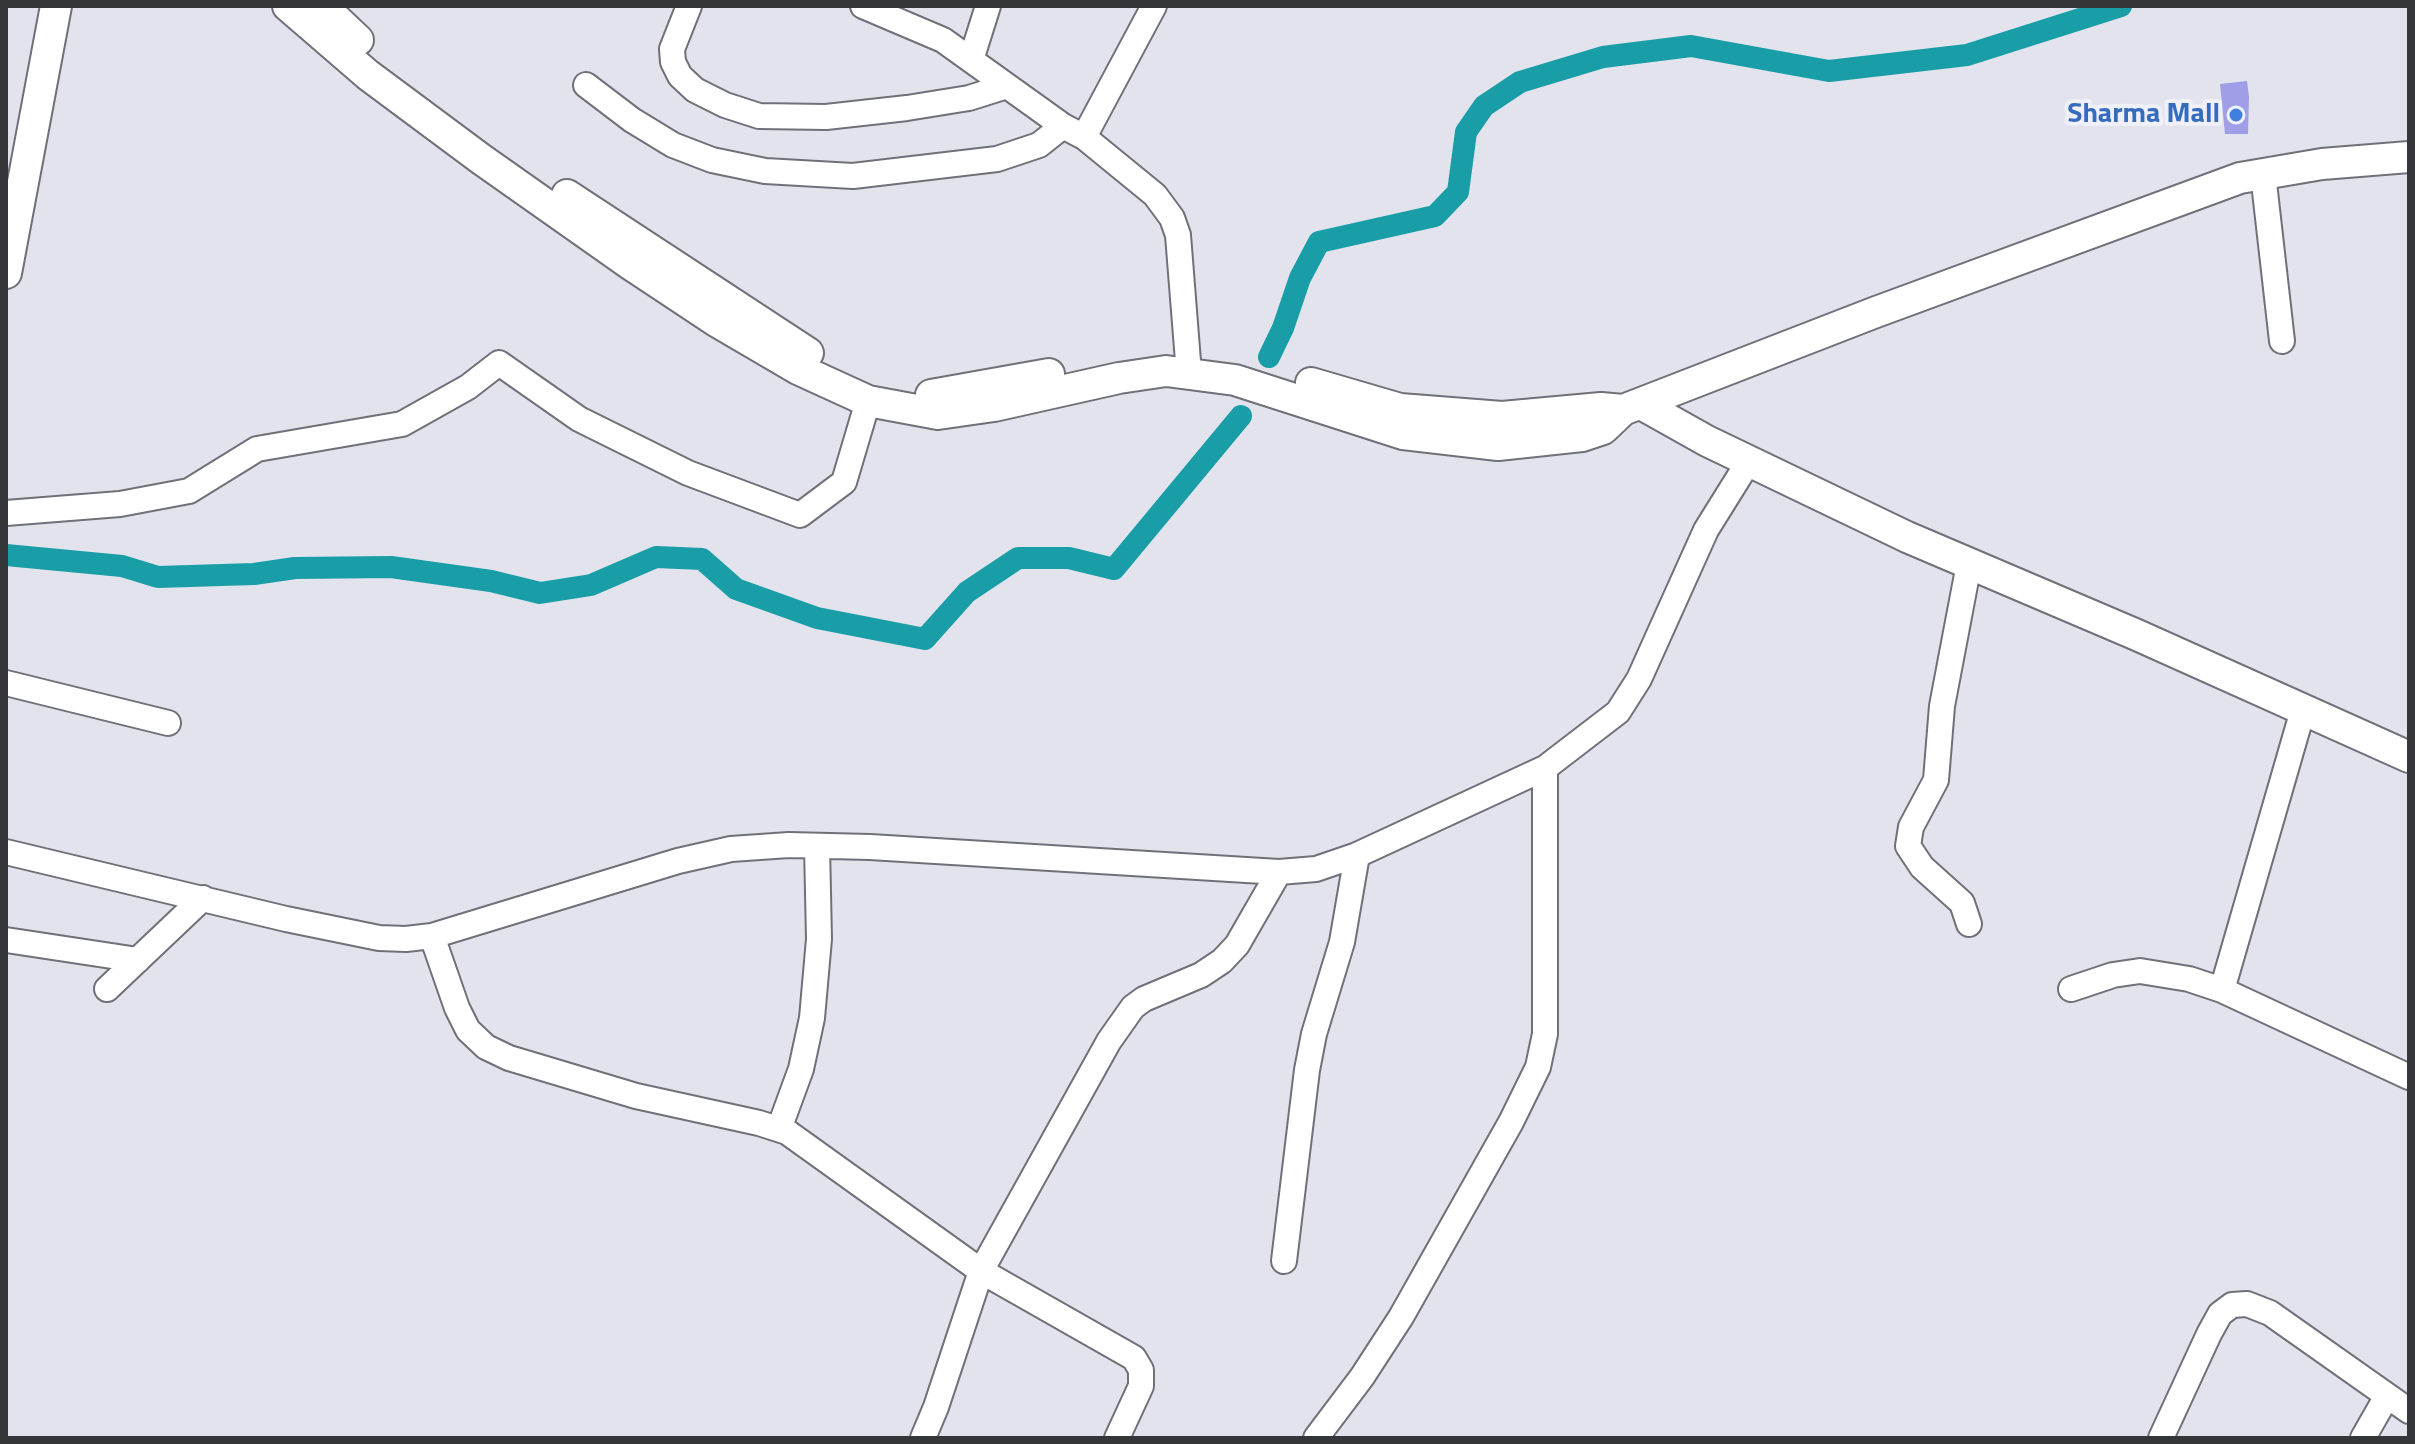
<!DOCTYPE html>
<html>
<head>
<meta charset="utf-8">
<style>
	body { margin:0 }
	#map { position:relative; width:2415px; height:1444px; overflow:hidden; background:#e2e3ed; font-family:"Titillium Web",sans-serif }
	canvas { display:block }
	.frame { position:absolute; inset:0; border:8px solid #353639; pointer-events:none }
</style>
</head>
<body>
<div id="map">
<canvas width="2415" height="1444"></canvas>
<div class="frame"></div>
</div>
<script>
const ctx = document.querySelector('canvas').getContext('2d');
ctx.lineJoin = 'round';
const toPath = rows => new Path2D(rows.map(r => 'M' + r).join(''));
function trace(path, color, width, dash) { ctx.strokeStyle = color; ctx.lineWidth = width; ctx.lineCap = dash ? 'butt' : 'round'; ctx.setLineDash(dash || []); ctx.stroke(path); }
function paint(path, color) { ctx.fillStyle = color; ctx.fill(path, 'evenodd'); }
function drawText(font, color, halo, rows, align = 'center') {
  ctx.font = font + ' "Titillium Web",sans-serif'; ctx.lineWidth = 8; ctx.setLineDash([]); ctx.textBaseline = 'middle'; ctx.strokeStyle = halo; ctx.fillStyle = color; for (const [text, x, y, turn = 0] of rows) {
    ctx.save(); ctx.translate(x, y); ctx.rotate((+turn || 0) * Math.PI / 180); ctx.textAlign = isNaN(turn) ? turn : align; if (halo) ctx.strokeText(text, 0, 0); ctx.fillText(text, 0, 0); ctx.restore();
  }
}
trace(toPath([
	[1269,357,1283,328,1300,278,1319,242,1435,216,1458,192,1466,132,1484,106,1520,82,1603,57,1691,46,1829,71,1967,55,2121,6],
	[6,555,122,566,158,577,254,574,295,568,391,567,491,581,540,593,591,585,656,557,702,559,736,589,817,618,925,639,967,592,1018,558,1069,558,1114,569,1241,416]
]), '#199ea8', 22);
paint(toPath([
	[2247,81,2249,97,2248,134,2225,134,2220,84]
]), '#9f9ee7');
const minor = toPath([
	[689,6,672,49,673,62,680,76,695,90,725,105,759,116,826,117,907,108,969,98,1007,86],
	[863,6,943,40,1063,126,1084,137,1155,195,1172,218,1178,235,1189,374],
	[971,60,988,6],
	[586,85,632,120,673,145,712,160,765,171,853,176,997,159,1039,145,1063,126],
	[1084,137,1154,6],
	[2263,174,2282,341],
	[6,513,120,504,189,491,257,449,402,424,468,387,499,363,579,419,688,473,800,515,844,482,868,401],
	[1969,564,1942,706,1936,780,1911,827,1908,846,1922,867,1962,903,1969,924],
	[6,683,168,723],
	[6,852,286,919,379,938,406,939,432,936,678,861,731,849,789,845,870,847,1279,872,1316,869,1357,855,1545,768,1618,712,1639,679,1706,530,1749,461],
	[432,936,457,1008,468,1030,486,1047,509,1058,636,1096,759,1123,787,1132,981,1271,1134,1358,1141,1370,1141,1386,1117,1438],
	[6,940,138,960],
	[107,989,203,898],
	[2071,989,2113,975,2140,971,2189,979,2222,990,2409,1077],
	[2222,990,2303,710],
	[779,1129,801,1069,812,1018,819,939,817,846],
	[1284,1261,1307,1070,1314,1034,1342,942,1357,855],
	[923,1438,936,1407,981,1271,1109,1041,1133,1007,1144,999,1201,975,1222,961,1237,945,1279,872],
	[1316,1438,1362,1377,1401,1317,1511,1122,1538,1067,1545,1034,1545,768],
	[2161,1438,2209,1334,2220,1314,2232,1305,2247,1304,2270,1313,2409,1411],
	[2363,1438,2387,1396]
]);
const tertiary = toPath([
	[288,6,368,75,481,159,630,264,716,321,798,369,868,401,938,414,994,406,1119,378,1166,371,1235,380,1403,434,1498,445,1582,436,1603,429,1623,410,1876,312,2240,178,2322,164,2409,157],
	[322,6,358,40],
	[567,195,808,353],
	[6,273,56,6],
	[1311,383,1400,409,1502,417,1601,408,1623,410],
	[931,395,1049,374],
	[1641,404,1707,441,1907,537,2137,635,2409,757]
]);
trace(minor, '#707079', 28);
trace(tertiary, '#707079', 34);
trace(minor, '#fff', 24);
trace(tertiary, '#fff', 30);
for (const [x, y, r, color] of [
	[2236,115,8,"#3f7fe0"]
]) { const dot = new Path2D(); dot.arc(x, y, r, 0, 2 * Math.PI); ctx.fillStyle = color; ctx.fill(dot); trace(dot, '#f0f0fa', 3); }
drawText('bold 28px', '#366cbe', '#f0f0fa', [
	["Sharma Mall",2220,115]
], 'right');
</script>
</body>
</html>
